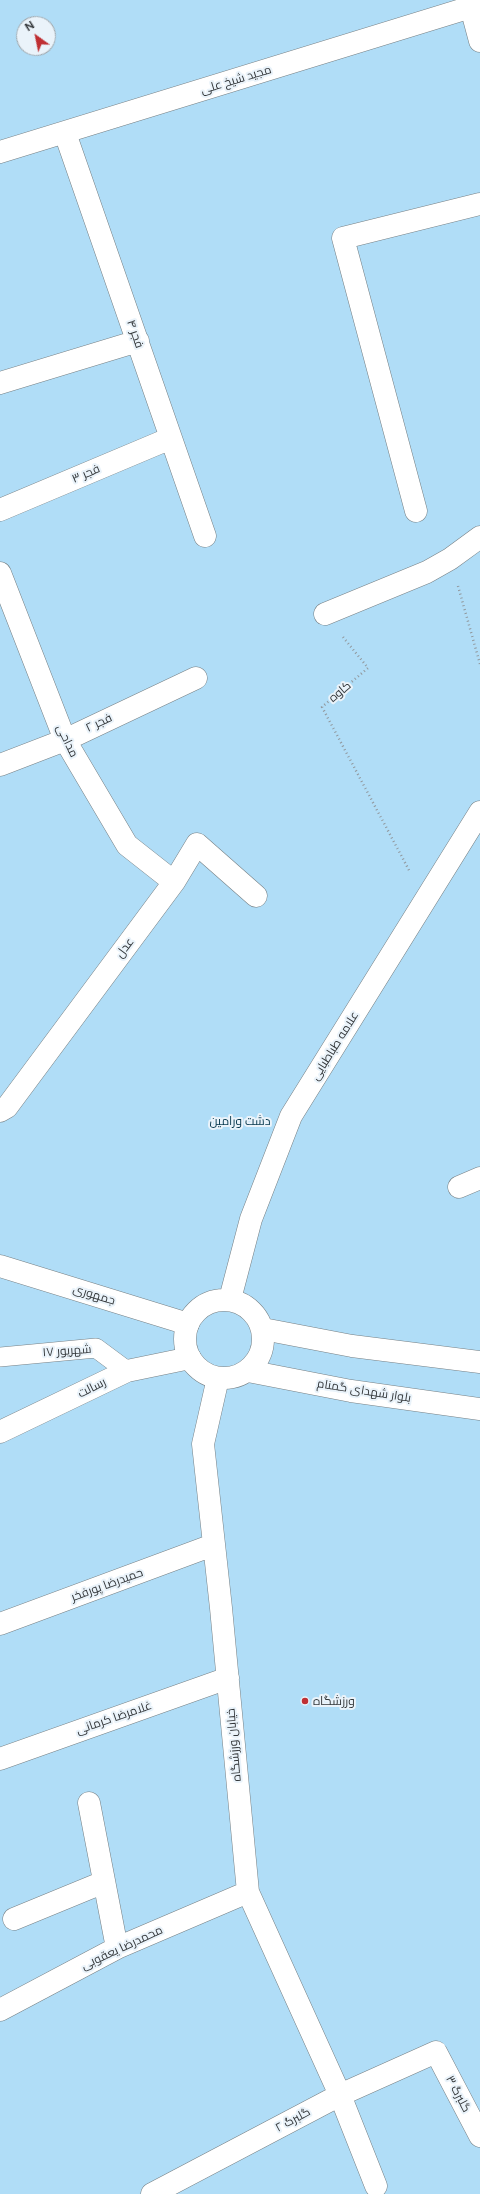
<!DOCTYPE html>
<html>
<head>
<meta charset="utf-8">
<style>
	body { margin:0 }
	#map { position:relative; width:480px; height:2194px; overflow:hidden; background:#dce6ec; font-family:Figtree,sans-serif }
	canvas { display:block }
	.north { position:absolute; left:16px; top:16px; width:40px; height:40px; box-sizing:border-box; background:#eaf3fa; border:1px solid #a1a8ad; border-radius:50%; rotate:327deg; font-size:11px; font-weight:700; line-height:16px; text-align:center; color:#33373a }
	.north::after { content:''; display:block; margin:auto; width:14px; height:18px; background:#bf2f33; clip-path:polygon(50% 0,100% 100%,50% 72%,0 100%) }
</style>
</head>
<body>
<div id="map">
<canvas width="480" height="2194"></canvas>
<div class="north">N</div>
</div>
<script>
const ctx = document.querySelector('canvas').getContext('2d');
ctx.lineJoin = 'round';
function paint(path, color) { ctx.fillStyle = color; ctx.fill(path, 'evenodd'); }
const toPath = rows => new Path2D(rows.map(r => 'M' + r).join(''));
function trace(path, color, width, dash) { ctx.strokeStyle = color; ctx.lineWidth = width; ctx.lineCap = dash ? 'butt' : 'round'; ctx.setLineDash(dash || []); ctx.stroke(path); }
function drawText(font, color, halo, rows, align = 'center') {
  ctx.font = font + ' Figtree,Cairo,sans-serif'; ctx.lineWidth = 4; ctx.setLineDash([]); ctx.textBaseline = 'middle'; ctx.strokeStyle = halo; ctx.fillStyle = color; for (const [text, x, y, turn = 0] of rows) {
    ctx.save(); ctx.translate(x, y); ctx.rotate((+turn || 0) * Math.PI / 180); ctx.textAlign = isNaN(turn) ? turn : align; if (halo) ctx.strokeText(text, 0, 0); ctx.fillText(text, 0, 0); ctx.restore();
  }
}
paint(toPath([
	[0,0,480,0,480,2194,0,2194],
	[24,24,48,24,48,48,24,48]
]), '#b0ddf7');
const lane = toPath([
	[0,1357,96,1348,127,1371]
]);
const street = toPath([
	[65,133,205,536],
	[0,152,471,7],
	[0,383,138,341],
	[0,510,171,438],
	[416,511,343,238,480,204],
	[0,573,65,740,127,845,174,882],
	[325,614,427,572,450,559,480,537],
	[0,765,65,740,196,678],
	[0,1111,7,1107,174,882,197,844,256,896],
	[459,1187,480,1178],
	[0,1266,188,1324],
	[218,1378,203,1444,221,1608,248,1892,340,2095,376,2186],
	[0,1432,127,1371,190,1358],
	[0,1624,213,1545],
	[0,1759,228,1678],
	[89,1803,117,1948],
	[14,1919,104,1882],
	[0,2010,117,1948,248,1892],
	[152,2194,340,2095,436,2052,480,2136]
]);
const secondary = toPath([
	[469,0,480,41],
	[230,1299,251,1219,291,1116,480,812],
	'185 1339a39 39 0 1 1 78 0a39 39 0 1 1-78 0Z',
	[263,1329,352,1346,480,1362],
	[248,1371,351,1391,480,1409]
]);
trace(lane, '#778085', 20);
trace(street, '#778085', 23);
trace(secondary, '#778085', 23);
trace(toPath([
	[458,586,480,664],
	[343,637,368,668,322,707,410,872]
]), '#91989d', 2.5, [1, 3]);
trace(lane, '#fff', 19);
trace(street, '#fff', 22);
trace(secondary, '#fff', 22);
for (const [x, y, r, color] of [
	[305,1701,4,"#bf2f33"]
]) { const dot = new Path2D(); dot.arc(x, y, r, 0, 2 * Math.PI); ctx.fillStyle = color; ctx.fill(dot); trace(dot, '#eaf3fa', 1.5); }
drawText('12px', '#33373a', '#eaf3fa', [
	["مجید شیخ علی",236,80,-17],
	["فجر ۴",135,334,71],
	["فجر ۳",86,474,-23],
	["کاوه",340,692,-40],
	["فجر ۲",99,723,-25],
	["مداحی",67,741,64],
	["عدل",125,948,-53],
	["علامه طباطبایی",335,1046,-58],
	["جمهوری",94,1295,17],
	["۱۷ شهریور",67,1351,-4],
	["رسالت",92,1388,-26],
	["بلوار شهدای گمنام",364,1391,9],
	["حمیدرضا پورفخر",107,1585,-20],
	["غلامرضا کرمانی",114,1718,-19],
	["خیابان ورزشگاه",234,1745,-95],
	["محمدرضا یعقوبی",122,1948,-25],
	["گلبرگ ۳",458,2094,62],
	["گلبرگ ۲",293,2120,-28]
]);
drawText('12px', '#05374d', '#eaf3fa', [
	["دشت ورامین",240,1121]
]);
drawText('12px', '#33373a', '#eaf3fa', [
	["ورزشگاه",313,1701]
], 'left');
</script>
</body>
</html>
